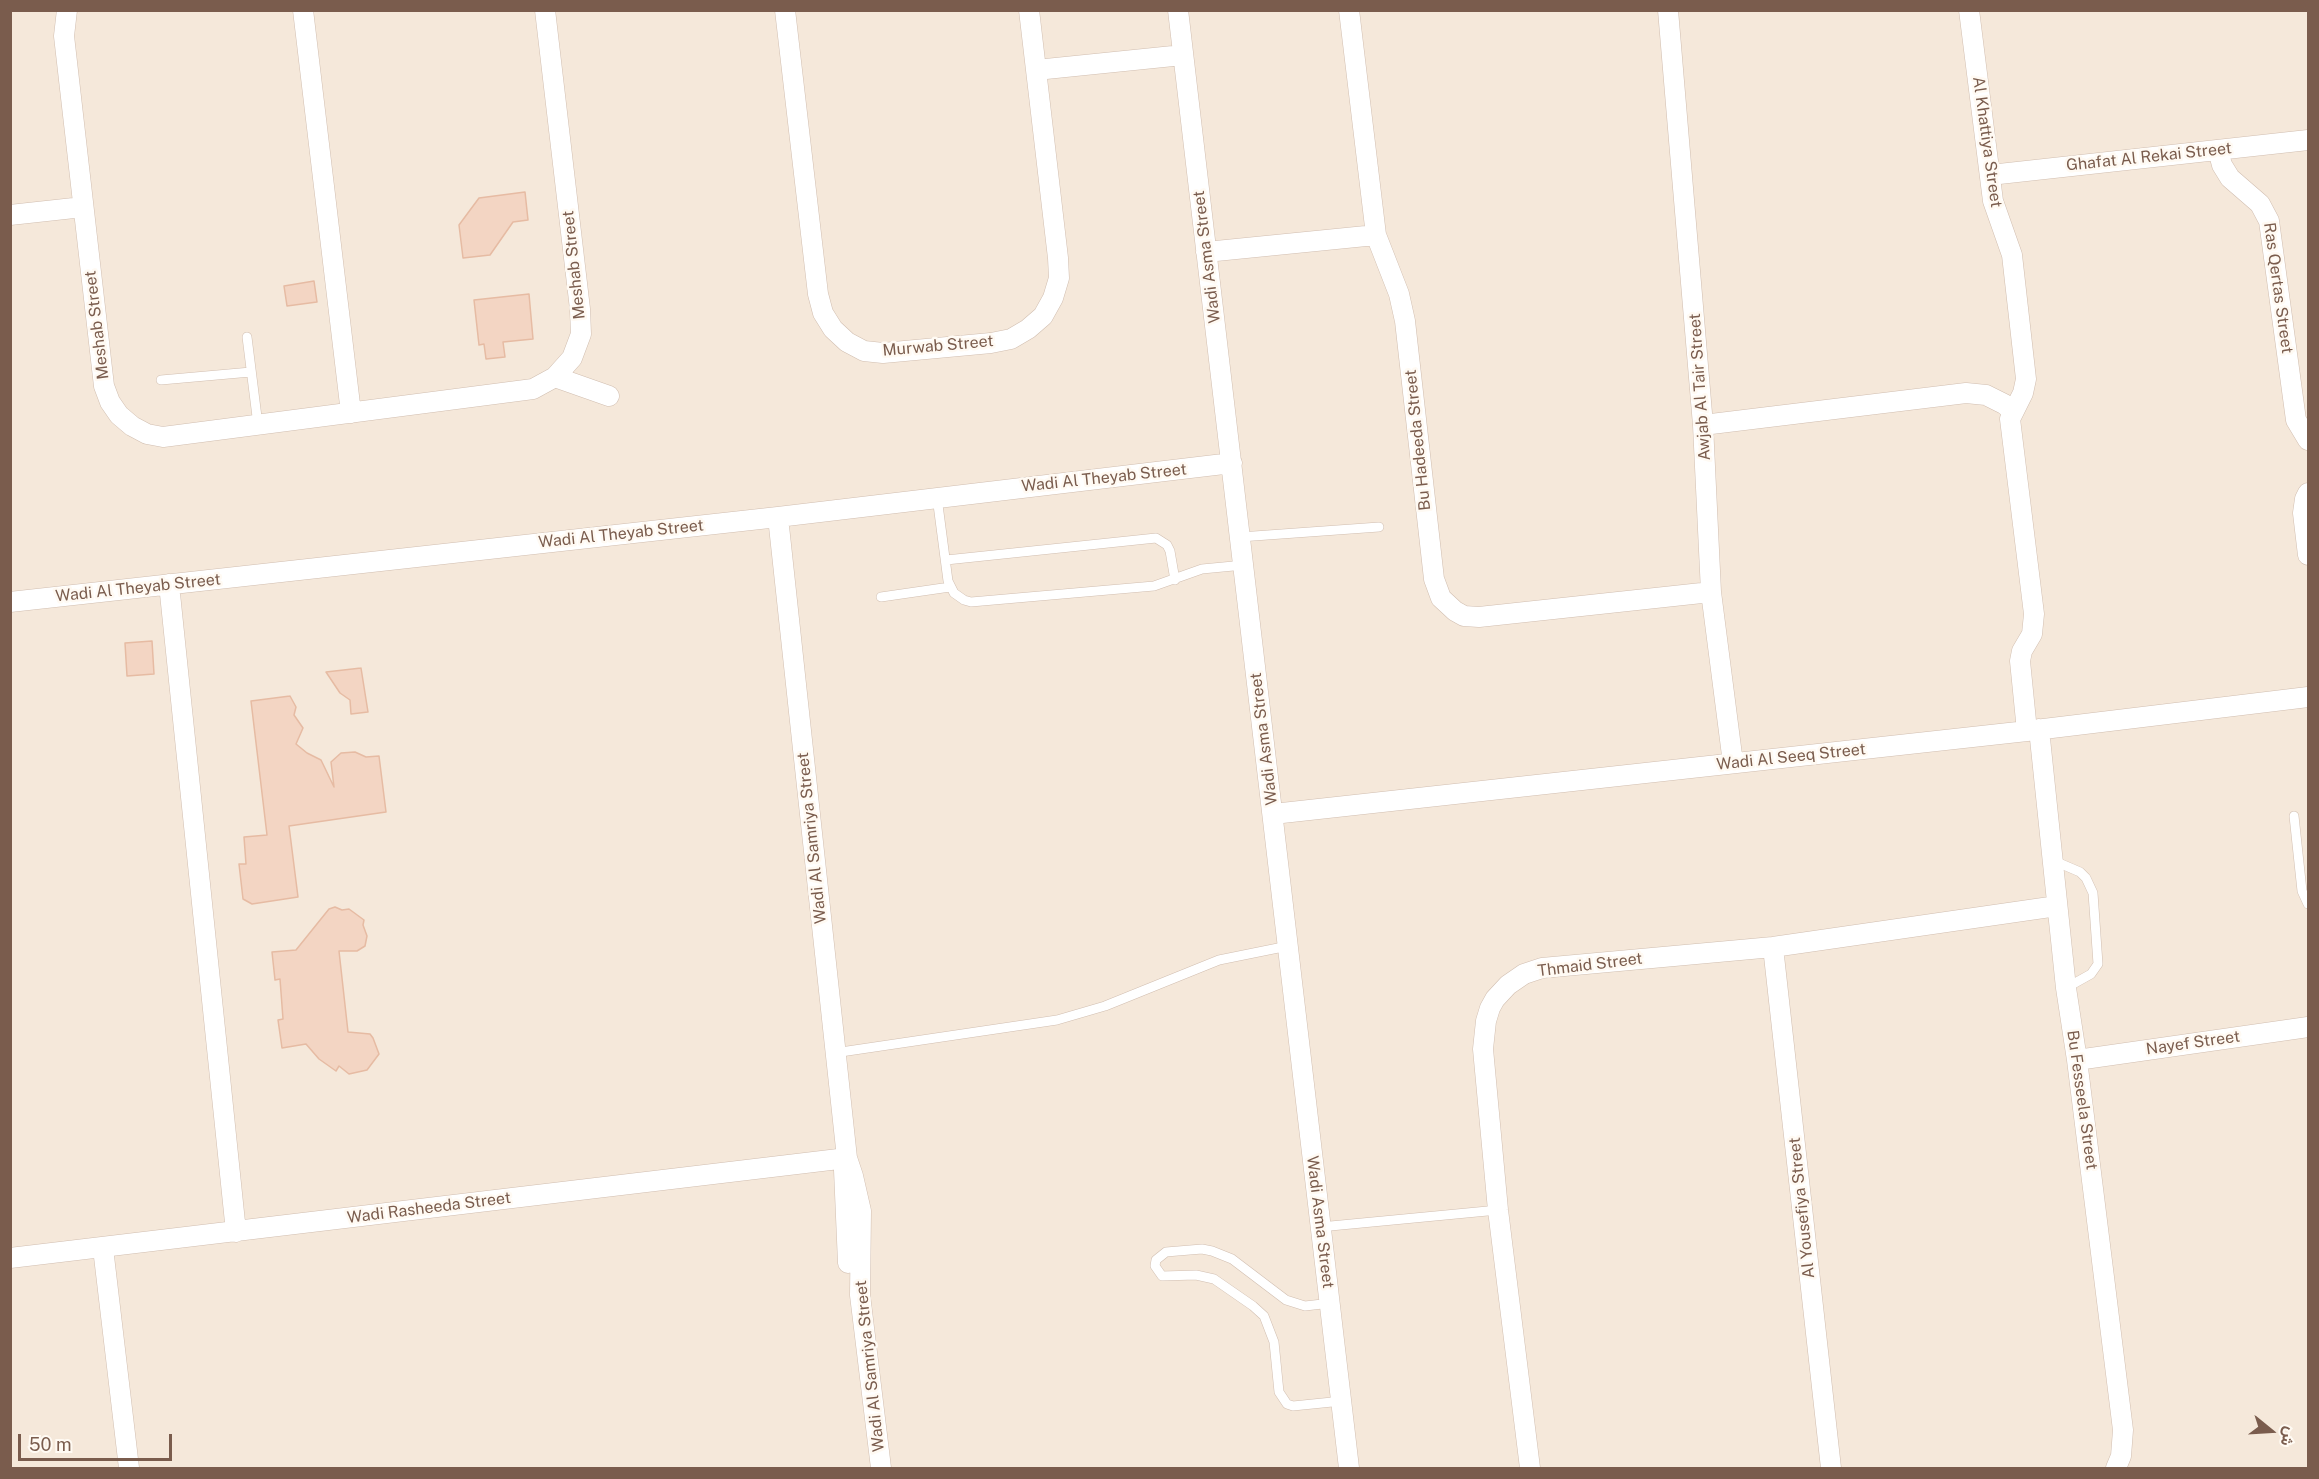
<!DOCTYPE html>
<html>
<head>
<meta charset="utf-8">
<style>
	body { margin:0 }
	#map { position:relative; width:2319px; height:1479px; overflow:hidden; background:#fdf6ec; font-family:"Public Sans",Vazirmatn,sans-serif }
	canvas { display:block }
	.frame { position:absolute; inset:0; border:12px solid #7a5c4d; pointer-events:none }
	.north { position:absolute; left:2241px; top:1401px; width:60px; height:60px; -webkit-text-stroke:4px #fffaf3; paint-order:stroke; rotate:108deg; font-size:16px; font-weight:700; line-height:24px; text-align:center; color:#7a5c4d }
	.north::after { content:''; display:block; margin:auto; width:21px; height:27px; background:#7a5c4d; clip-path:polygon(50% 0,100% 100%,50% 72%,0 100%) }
	.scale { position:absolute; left:18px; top:1434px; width:154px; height:27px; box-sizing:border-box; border:3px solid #7a5c4d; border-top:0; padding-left:8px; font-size:18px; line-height:21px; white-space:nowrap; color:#7a5c4d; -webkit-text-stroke:4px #fffaf3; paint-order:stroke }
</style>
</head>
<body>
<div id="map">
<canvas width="2319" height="1479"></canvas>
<div class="frame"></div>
<div class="north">ش</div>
<div class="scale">50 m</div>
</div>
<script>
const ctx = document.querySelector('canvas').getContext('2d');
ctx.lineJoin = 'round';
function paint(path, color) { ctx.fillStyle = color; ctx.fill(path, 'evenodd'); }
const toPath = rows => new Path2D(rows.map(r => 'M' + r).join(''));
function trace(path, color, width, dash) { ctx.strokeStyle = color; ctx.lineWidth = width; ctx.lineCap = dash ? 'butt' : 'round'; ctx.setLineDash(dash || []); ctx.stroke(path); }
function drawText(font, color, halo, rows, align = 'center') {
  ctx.font = font + ' "Public Sans",sans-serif'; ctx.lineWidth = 5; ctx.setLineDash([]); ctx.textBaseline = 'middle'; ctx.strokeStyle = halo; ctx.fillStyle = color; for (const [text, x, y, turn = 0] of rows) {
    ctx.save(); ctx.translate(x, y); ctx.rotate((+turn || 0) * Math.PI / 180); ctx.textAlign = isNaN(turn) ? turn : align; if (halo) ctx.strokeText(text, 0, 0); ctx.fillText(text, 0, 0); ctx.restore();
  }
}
paint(toPath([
	[11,11,2308,11,2308,1468,11,1468]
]), '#f5e8da');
const building = toPath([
	[525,192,528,220,513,222,490,255,463,258,459,225,479,198,525,192],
	[314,281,317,302,287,306,284,286,314,281],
	[529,294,533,339,503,342,505,357,486,359,484,344,479,345,474,300,529,294],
	[152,641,154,674,127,676,125,643,152,641],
	[361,668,368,712,351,714,350,700,340,693,326,672,361,668],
	[290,696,296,707,294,715,303,728,296,744,307,753,321,760,334,787,331,762,341,753,355,752,366,757,379,756,386,812,289,826,298,897,252,904,243,899,239,864,246,864,244,837,267,835,251,701,290,696],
	[335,907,342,910,349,909,364,920,363,925,367,936,365,946,357,951,339,951,348,1032,370,1034,373,1038,379,1054,367,1070,349,1074,339,1066,336,1071,319,1059,306,1044,282,1048,278,1020,283,1019,280,979,275,980,272,952,296,950,329,909,335,907]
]);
paint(building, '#f3d5c3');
trace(building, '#e6bba3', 1.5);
const lane = toPath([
	[247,337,258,425],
	[161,380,251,372],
	[937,497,948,581,954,593,964,600,971,602,1154,586,1202,569,1244,565],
	[1240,537,1379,527],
	[946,560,1156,538,1167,545,1170,551,1175,580],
	[881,597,950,587],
	[2294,816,2302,891,2308,904],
	[2052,860,2080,872,2086,878,2093,893,2098,964,2091,974,2066,988],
	[834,1053,1057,1020,1105,1006,1219,960,1288,946],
	[1320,1227,1498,1210],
	[1331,1303,1305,1306,1286,1300,1232,1259,1212,1251,1202,1249,1166,1252,1156,1260,1155,1266,1162,1276,1196,1275,1214,1279,1253,1306,1264,1316,1274,1342,1279,1392,1287,1404,1293,1406,1342,1401]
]);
const street = toPath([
	[67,10,64,36,104,386,110,402,119,415,132,426,147,434,163,437,533,389,555,377,572,358,581,334,580,309,545,10],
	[303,10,351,413],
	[785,10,818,294,823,313,833,329,847,342,864,351,883,353,991,343,1011,339,1028,329,1043,316,1053,298,1059,278,1058,258,1029,10],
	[1178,10,1349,1468],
	[1349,10,1376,235,1399,294,1405,321,1434,579,1441,598,1455,611,1464,616,1479,617,1711,592],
	[1668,10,1703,425,1711,592,1733,763],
	[1969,10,1993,201,2012,255,2026,379,2023,393,2010,419,2034,614,2032,634,2022,651,2020,661,2027,731],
	[1036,70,1183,55],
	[2218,150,2222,165,2230,178,2260,204,2269,221,2296,420,2308,440],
	[1990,175,2308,140],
	[10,215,83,207],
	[1206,252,1376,235],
	[555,377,609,396],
	[1703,425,1966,393,1986,395,2004,404,2013,411],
	[2308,493,2305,499,2303,513,2308,555],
	[778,517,847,1158,853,1176,861,1211,860,1295,881,1468],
	[169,584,236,1232],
	[10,602,778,517,1232,463],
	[2039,729,2066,988,2077,1060,2123,1430,2121,1456,2116,1468],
	[1273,814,2027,731,2308,697],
	[1773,947,1831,1468],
	[2077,1060,2308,1027],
	[844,1170,848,1263],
	[103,1248,129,1468],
	[10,1258,847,1158],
	[1530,1468,1498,1210,1483,1049,1486,1021,1490,1008,1495,999,1508,985,1524,974,1542,968,1773,947,2057,906]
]);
trace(lane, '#d1beb0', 10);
trace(street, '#d1beb0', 21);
trace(lane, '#fff', 9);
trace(street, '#fff', 20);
drawText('16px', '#7a5c4d', '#fffaf3', [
	["Al Khattiya Street",1987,142,82],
	["Ghafat Al Rekai Street",2149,157,-6],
	["Wadi Asma Street",1207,257,-97],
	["Meshab Street",574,265,-96],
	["Ras Qertas Street",2278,288,82],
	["Meshab Street",97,325,-97],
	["Murwab Street",938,346,-5],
	["Awjab Al Tair Street",1700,387,-94],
	["Bu Hadeeda Street",1418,440,-96],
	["Wadi Al Theyab Street",1104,478,-6],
	["Wadi Al Theyab Street",621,534,-6],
	["Wadi Al Theyab Street",138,588,-6],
	["Wadi Asma Street",1264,739,-97],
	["Wadi Al Seeq Street",1791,757,-6],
	["Wadi Al Samriya Street",812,838,-96],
	["Thmaid Street",1590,965,-7],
	["Nayef Street",2193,1043,-8],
	["Bu Fesseela Street",2082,1100,82],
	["Wadi Rasheeda Street",429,1208,-7],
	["Al Yousefiya Street",1802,1208,-96],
	["Wadi Asma Street",1320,1222,83],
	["Wadi Al Samriya Street",870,1366,-96]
]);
</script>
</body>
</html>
